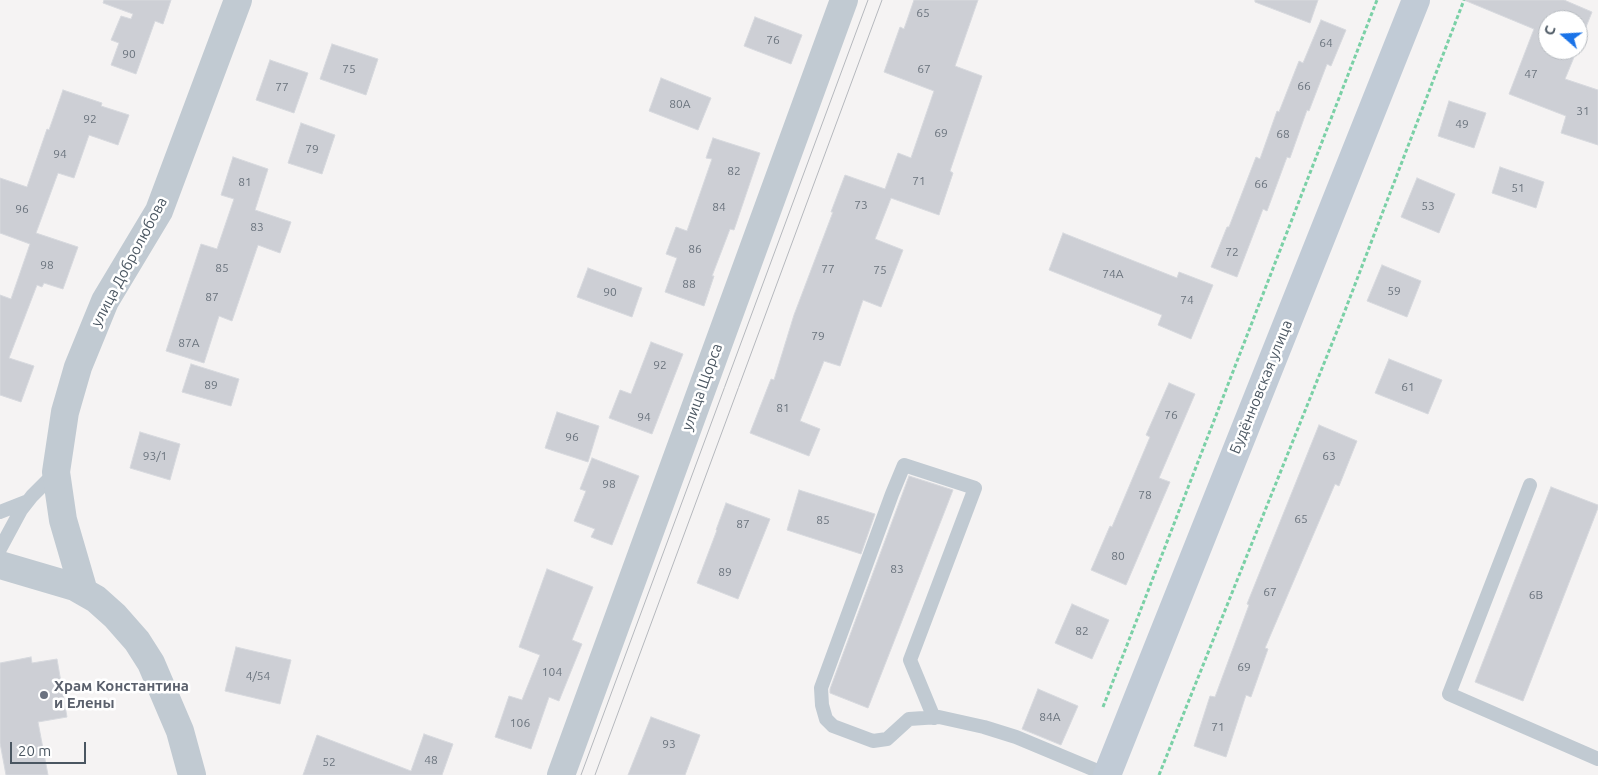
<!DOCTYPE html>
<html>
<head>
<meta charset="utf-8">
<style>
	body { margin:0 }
	#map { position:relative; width:1598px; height:775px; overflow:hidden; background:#f5f3f3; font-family:Ubuntu,sans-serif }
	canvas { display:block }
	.north { position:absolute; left:1538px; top:10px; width:50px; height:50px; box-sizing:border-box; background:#fff; border:1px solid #b7bbc0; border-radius:50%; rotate:289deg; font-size:14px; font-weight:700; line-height:20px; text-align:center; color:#4a5661 }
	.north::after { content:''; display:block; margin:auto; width:18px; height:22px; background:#1a73e8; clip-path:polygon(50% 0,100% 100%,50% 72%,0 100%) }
	.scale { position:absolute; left:10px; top:742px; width:76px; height:22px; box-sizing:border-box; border:2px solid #4a5661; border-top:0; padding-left:6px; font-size:15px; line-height:18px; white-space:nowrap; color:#4a5661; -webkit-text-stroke:4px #fff; paint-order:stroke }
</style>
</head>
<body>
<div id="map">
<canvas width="1598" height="775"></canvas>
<div class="north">С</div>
<div class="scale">20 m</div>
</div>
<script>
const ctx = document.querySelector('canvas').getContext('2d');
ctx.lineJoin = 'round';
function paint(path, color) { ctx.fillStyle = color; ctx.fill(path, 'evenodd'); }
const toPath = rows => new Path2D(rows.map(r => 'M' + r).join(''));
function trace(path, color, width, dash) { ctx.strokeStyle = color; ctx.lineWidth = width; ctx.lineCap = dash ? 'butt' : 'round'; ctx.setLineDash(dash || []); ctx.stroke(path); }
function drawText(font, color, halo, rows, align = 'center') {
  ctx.font = font + ' Ubuntu,sans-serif'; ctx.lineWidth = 5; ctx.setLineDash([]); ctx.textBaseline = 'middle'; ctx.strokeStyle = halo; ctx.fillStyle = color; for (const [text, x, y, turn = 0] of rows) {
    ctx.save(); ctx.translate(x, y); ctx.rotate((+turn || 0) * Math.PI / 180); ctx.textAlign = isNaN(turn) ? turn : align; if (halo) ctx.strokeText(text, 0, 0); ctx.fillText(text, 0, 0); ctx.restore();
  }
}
const building = toPath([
	[104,0,171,0,163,24,155,21,136,74,111,65,119,43,111,40,121,16,131,19,133,14,103,3,104,0],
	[914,0,978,0,955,66,982,76,950,171,953,173,939,215,891,198,875,239,903,250,881,307,863,300,840,366,824,361,800,421,820,429,809,456,750,433,771,379,774,380,794,315,833,212,831,212,845,175,885,189,898,153,911,158,934,91,884,72,900,27,904,29,914,0],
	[1255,0,1318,0,1310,23,1255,2,1255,0],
	[1464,0,1564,0,1592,12,1578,47,1578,20,1548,20,1548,50,1577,50,1565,79,1598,90,1598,145,1561,133,1566,116,1509,94,1534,29,1464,0],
	[755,17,802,35,791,64,744,46,755,17],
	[1321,20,1346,30,1331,66,1327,64,1309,111,1307,110,1290,158,1287,157,1267,211,1263,209,1237,277,1211,267,1227,227,1229,227,1256,157,1260,159,1277,111,1279,112,1299,61,1303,63,1321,20],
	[332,44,378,59,366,95,320,79,332,44],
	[270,60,308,73,294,113,256,100,270,60],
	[661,78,711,98,698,130,649,111,661,78],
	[63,90,102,103,101,106,129,115,118,145,89,135,74,178,58,173,36,233,78,247,63,289,44,283,42,287,37,285,9,358,34,366,21,402,0,395,0,295,11,299,30,244,0,233,0,178,27,187,47,129,49,130,63,90],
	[1449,101,1486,113,1474,148,1438,136,1449,101],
	[301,123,335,135,322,174,288,163,301,123],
	[713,138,760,153,734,230,730,229,712,276,714,276,704,306,665,292,677,258,666,254,676,227,687,231,712,159,706,158,713,138],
	[233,157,268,169,255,210,291,222,280,253,258,245,232,321,219,316,204,363,166,351,201,244,217,249,234,199,221,195,233,157],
	[1500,167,1544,182,1536,208,1492,193,1500,167],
	[1417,178,1455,194,1439,233,1401,217,1417,178],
	[1063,233,1177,278,1179,272,1213,285,1191,339,1158,325,1162,315,1049,270,1063,233],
	[1382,265,1421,281,1407,317,1367,301,1382,265],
	[588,268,642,288,632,317,577,297,588,268],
	[651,342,683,354,652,434,609,418,620,390,631,394,651,342],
	[1389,359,1442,380,1428,414,1375,393,1389,359],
	[191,364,239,379,231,406,182,392,191,364],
	[1169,383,1195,394,1159,478,1170,482,1126,585,1091,570,1110,526,1112,527,1150,437,1146,435,1169,383],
	[557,412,599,426,588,462,545,448,557,412],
	[1319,425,1357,441,1339,486,1335,484,1265,648,1268,649,1251,697,1246,695,1226,757,1194,746,1210,696,1215,697,1249,605,1247,604,1319,425],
	[140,432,180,444,170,480,130,468,140,432],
	[592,458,639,476,612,545,591,537,595,529,574,521,586,491,580,489,592,458],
	[909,476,953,490,868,708,830,693,830,689,909,476],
	[1551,487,1598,505,1598,508,1523,701,1475,682,1551,487],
	[799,490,875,514,861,554,787,530,799,490],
	[726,503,770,519,738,599,697,583,717,530,716,530,726,503],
	[547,569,593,587,572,640,582,644,559,701,549,697,531,749,495,737,509,696,522,700,540,655,519,647,547,569],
	[1072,604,1109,620,1092,659,1055,643,1072,604],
	[236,647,291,660,280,704,225,691,236,647],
	[31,657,32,663,57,659,67,717,38,722,48,775,6,775,0,743,0,663,31,657],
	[1038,689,1078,706,1061,745,1022,729,1038,689],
	[651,717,700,735,685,775,628,775,651,717],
	[424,734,453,744,442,775,303,775,317,735,411,771,424,734]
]);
paint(building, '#cdcfd5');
trace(building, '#d7d9de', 1);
trace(toPath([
	[1103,707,1377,0],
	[1159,775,1341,321,1464,0]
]), '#7ad0a6', 3, [4, 2.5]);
trace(toPath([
	[1530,485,1449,694,1598,759],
	[0,512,28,501],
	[0,549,21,510,32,496,56,472],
	[934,718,910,660,975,488,904,465,892,494,821,688,822,705,826,719,833,726,873,741,887,739,909,719,939,717,984,727,1016,737,1107,775]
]), '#c1cad2', 14);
trace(toPath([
	[0,565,75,587,96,599,115,616,137,641,151,663,180,731,192,775],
	[84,592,63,520,56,472,65,412,78,367,105,301,159,211,238,0],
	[561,775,844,0]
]), '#c1cad2', 28);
trace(toPath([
	[1107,775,1416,0]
]), '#c1cbd6', 28);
trace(toPath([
	[581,775,868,0],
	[595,775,882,0]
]), '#b5b8bd', 1);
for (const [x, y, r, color] of [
	[44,695,5,"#6b7280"]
]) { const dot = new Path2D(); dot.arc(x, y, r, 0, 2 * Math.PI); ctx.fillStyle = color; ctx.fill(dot); trace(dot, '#fff', 2); }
drawText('12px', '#6b747e', null, [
	["65",923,13],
	["76",773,40],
	["64",1326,43],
	["90",129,54],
	["75",349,69],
	["67",924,69],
	["47",1531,74],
	["66",1304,86],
	["77",282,87],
	["80А",680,104],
	["31",1583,111],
	["92",90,119],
	["49",1462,124],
	["69",941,133],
	["68",1283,134],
	["79",312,149],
	["94",60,154],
	["82",734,171],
	["71",919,181],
	["81",245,182],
	["66",1261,184],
	["51",1518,188],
	["73",861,205],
	["53",1428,206],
	["84",719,207],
	["96",22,209],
	["83",257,227],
	["86",695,249],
	["72",1232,252],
	["98",47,265],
	["85",222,268],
	["77",828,269],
	["75",880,270],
	["74А",1113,274],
	["88",689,284],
	["59",1394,291],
	["90",610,292],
	["87",212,297],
	["74",1187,300],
	["79",818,336],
	["87А",189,343],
	["92",660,365],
	["89",211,385],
	["61",1408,387],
	["81",783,408],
	["76",1171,415],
	["94",644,417],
	["96",572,437],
	["93/1",155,456],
	["63",1329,456],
	["98",609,484],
	["78",1145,495],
	["65",1301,519],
	["85",823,520],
	["87",743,524],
	["80",1118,556],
	["83",897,569],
	["89",725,572],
	["67",1270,592],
	["6В",1536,595],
	["82",1082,631],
	["69",1244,667],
	["104",552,672],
	["4/54",258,676],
	["84А",1050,717],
	["106",520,723],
	["71",1218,727],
	["93",669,744],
	["48",431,760],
	["52",329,762]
]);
drawText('15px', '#4a5661', '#fff', [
	["улица Добролюбова",129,262,-62],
	["улица Щорса",702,387,-70],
	["Будённовская улица",1261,387,-68]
]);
drawText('bold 15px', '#5b616d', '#fff', [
	["Храм Константина",54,686],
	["и Елены",54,703]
], 'left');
</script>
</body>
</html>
